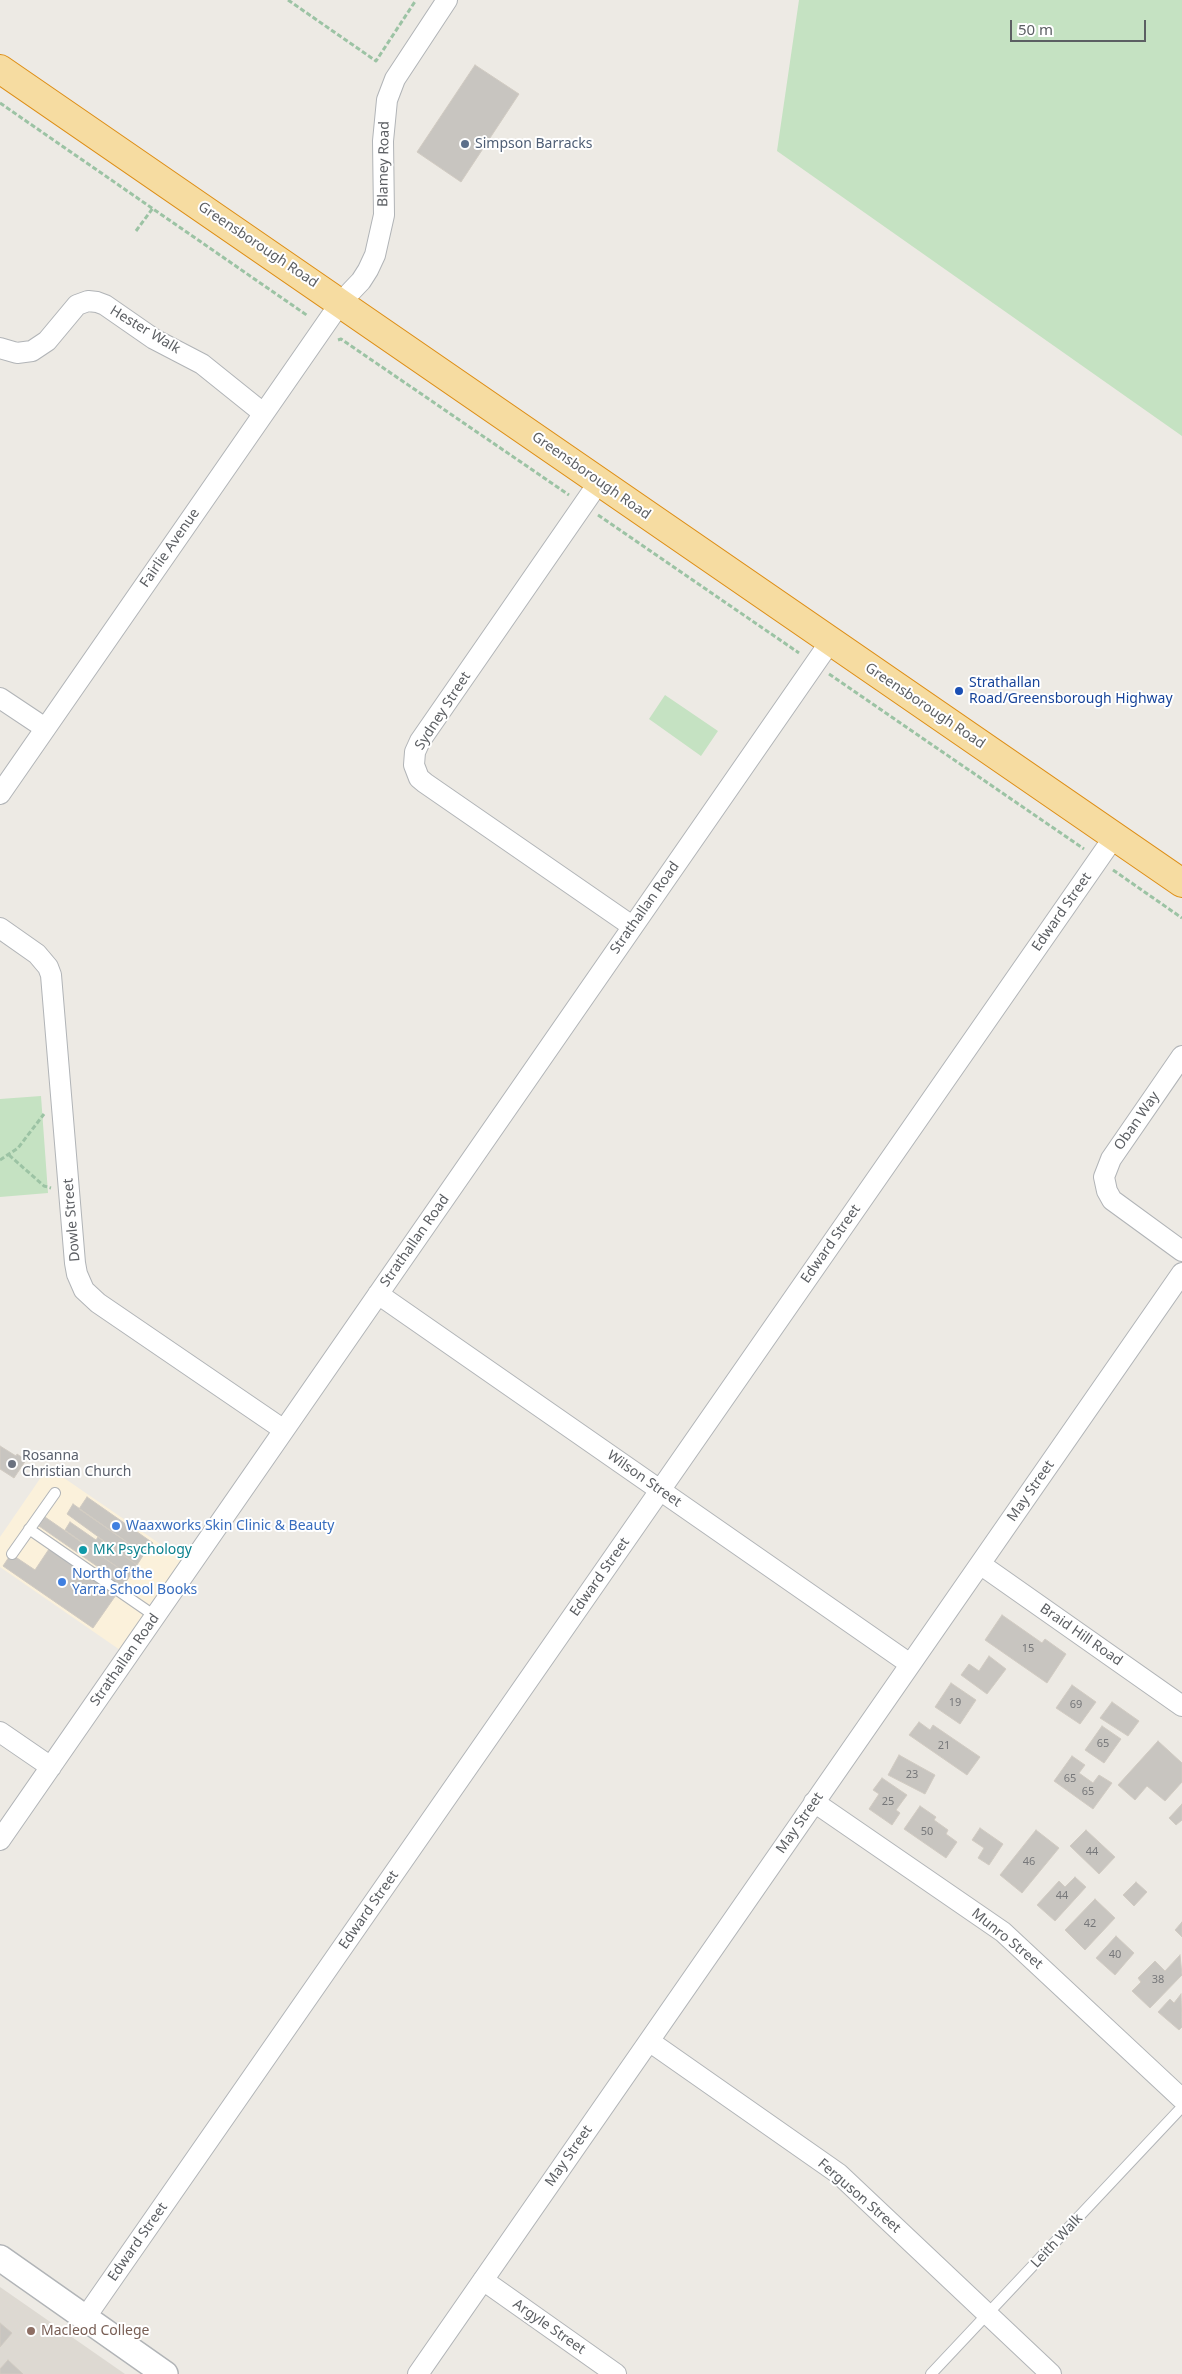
<!DOCTYPE html>
<html>
<head>
<meta charset="utf-8">
<style>
	body { margin:0 }
	#map { position:relative; width:1182px; height:2374px; overflow:hidden; background:#edeae4; font-family:"Noto Sans",sans-serif }
	canvas { display:block }
	.scale { position:absolute; left:1010px; top:20px; width:136px; height:22px; box-sizing:border-box; border:2px solid #5c5f63; border-top:0; padding-left:6px; font-size:15px; line-height:18px; white-space:nowrap; color:#5c5f63; -webkit-text-stroke:4px #fff; paint-order:stroke }
</style>
</head>
<body>
<div id="map">
<canvas width="1182" height="2374"></canvas>
<div class="scale">50 m</div>
</div>
<script>
const ctx = document.querySelector('canvas').getContext('2d');
ctx.lineJoin = 'round';
function paint(path, color) { ctx.fillStyle = color; ctx.fill(path, 'evenodd'); }
const toPath = rows => new Path2D(rows.map(r => 'M' + r).join(''));
function trace(path, color, width, dash) { ctx.strokeStyle = color; ctx.lineWidth = width; ctx.lineCap = dash ? 'butt' : 'round'; ctx.setLineDash(dash || []); ctx.stroke(path); }
function drawText(font, color, halo, rows, align = 'center') {
  ctx.font = font + ' "Noto Sans",sans-serif'; ctx.lineWidth = 4; ctx.setLineDash([]); ctx.textBaseline = 'middle'; ctx.strokeStyle = halo; ctx.fillStyle = color; for (const [text, x, y, turn = 0] of rows) {
    ctx.save(); ctx.translate(x, y); ctx.rotate((+turn || 0) * Math.PI / 180); ctx.textAlign = isNaN(turn) ? turn : align; if (halo) ctx.strokeText(text, 0, 0); ctx.fillText(text, 0, 0); ctx.restore();
  }
}
paint(toPath([
	[48,1467,182,1559,120,1650,0,1567,0,1537]
]), '#fbf1db');
paint(toPath([
	[0,2287,125,2374,0,2374]
]), '#ddd9d2');
paint(toPath([
	[799,0,1182,0,1182,436,777,151],
	[665,695,718,731,701,756,649,719],
	[41,1096,48,1193,0,1197,0,1099]
]), '#c5e2c2');
const building = toPath([
	[475,65,519,94,461,182,417,152,475,65],
	[0,1446,16,1456,17,1454,26,1460,14,1478,0,1469,0,1446],
	[87,1497,153,1543,144,1554,79,1509,87,1497],
	[73,1504,144,1554,137,1565,67,1514,73,1504],
	[45,1517,130,1576,122,1587,99,1571,101,1569,39,1526,45,1517],
	[70,1522,96,1540,98,1537,103,1541,102,1543,113,1551,115,1549,137,1565,130,1576,65,1530,70,1522],
	[49,1549,116,1595,93,1628,3,1566,11,1554,35,1570,49,1549],
	[1002,1615,1042,1643,1045,1639,1066,1654,1047,1683,985,1640,1002,1615],
	[989,1656,1006,1669,987,1694,961,1675,969,1664,979,1671,989,1656],
	[951,1683,976,1700,960,1724,935,1707,951,1683],
	[1072,1685,1096,1702,1080,1724,1056,1708,1072,1685],
	[1112,1702,1139,1721,1128,1736,1100,1718,1112,1702],
	[919,1722,930,1730,933,1725,980,1757,967,1775,909,1735,919,1722],
	[1102,1726,1121,1739,1104,1763,1085,1750,1102,1726],
	[1158,1741,1182,1763,1182,1782,1165,1801,1147,1786,1135,1800,1118,1785,1158,1741],
	[899,1755,935,1775,925,1794,888,1775,899,1755],
	[1072,1756,1085,1765,1079,1773,1093,1783,1099,1775,1112,1783,1093,1809,1054,1781,1072,1756],
	[882,1778,907,1795,896,1810,900,1813,892,1825,869,1809,879,1794,873,1790,882,1778],
	[1182,1804,1182,1820,1176,1825,1169,1818,1182,1804],
	[920,1806,936,1817,934,1820,948,1830,946,1834,957,1842,946,1858,904,1829,920,1806],
	[980,1828,1003,1844,989,1865,978,1858,984,1848,972,1840,980,1828],
	[1036,1830,1059,1848,1022,1893,1000,1875,1036,1830],
	[1086,1830,1115,1857,1099,1874,1070,1846,1086,1830],
	[1075,1877,1086,1887,1055,1921,1037,1905,1059,1881,1065,1887,1075,1877],
	[1136,1882,1147,1892,1134,1906,1123,1895,1136,1882],
	[1095,1899,1115,1918,1085,1950,1065,1930,1095,1899],
	[1182,1922,1182,1937,1175,1930,1182,1922],
	[1116,1936,1134,1953,1115,1975,1096,1958,1116,1936],
	[1180,1955,1182,1975,1150,2008,1132,1991,1141,1982,1138,1978,1155,1961,1165,1971,1180,1955],
	[1181,1994,1182,2027,1179,2030,1158,2012,1170,1999,1174,2003,1181,1994],
	[0,2323,12,2333,0,2347,0,2323],
	[8,2360,23,2374,0,2374,0,2369,8,2360]
]);
paint(building, '#c8c5c0');
trace(building, '#d1cbc2', 1);
const service = toPath([
	[29,1529,155,1616],
	[12,1554,55,1493],
	[931,2374,1182,2107]
]);
const minor = toPath([
	[0,348,17,353,32,351,47,341,77,305,88,301,97,302,105,305,154,339,202,364,263,413],
	[599,482,420,741,415,752,414,765,419,778,425,783,632,926],
	[0,698,45,728],
	[0,794,341,302,361,281,368,270,375,255,384,215,383,141,387,100,395,79,447,0],
	[0,928,37,954,48,967,51,975,75,1263,77,1274,84,1290,98,1303,284,1430],
	[1182,1056,1111,1159,1104,1177,1107,1191,1112,1200,1182,1251],
	[378,1294,910,1664],
	[980,1564,1182,1706],
	[0,1732,51,1767],
	[814,1802,1003,1932,1182,2099],
	[0,1840,830,642],
	[649,2041,839,2174,1051,2374],
	[483,2280,616,2374],
	[85,2318,1114,837],
	[418,2374,1182,1273]
]);
const tertiary = toPath([
	[0,2258,165,2374]
]);
const trunk = toPath([
	[0,69,1182,883]
]);
trace(service, '#b1b4b7', 12);
trace(minor, '#b1b4b7', 22);
trace(tertiary, '#b1b4b7', 28);
trace(trunk, '#dd8d14', 30);
trace(toPath([
	[288,0,376,61,416,0],
	[0,103,308,316],
	[136,231,153,208],
	[338,340,341,339,569,495],
	[598,515,799,653],
	[829,674,1084,849],
	[1113,870,1182,918],
	[9,1155,44,1186,51,1188],
	[0,1160,18,1148,44,1114]
]), '#9cc3a4', 3, [5, 2.5]);
trace(service, '#fff', 10);
trace(minor, '#fff', 20);
trace(tertiary, '#fff', 25);
trace(trunk, '#f6dca1', 28);
for (const [x, y, r, color] of [
	[465,144,5,"#5c6f8a"],
	[959,691,5,"#1a4fb4"],
	[12,1464,5,"#6b7280"],
	[116,1526,5,"#3f7fe0"],
	[83,1550,5,"#0f9aa8"],
	[62,1582,5,"#3f7fe0"],
	[31,2331,5,"#8d6e63"]
]) { const dot = new Path2D(); dot.arc(x, y, r, 0, 2 * Math.PI); ctx.fillStyle = color; ctx.fill(dot); trace(dot, '#fff', 2); }
drawText('11px', '#77787a', null, [
	["15",1028,1649],
	["19",955,1703],
	["69",1076,1705],
	["65",1103,1744],
	["21",944,1746],
	["23",912,1775],
	["65",1070,1779],
	["65",1088,1792],
	["25",888,1802],
	["50",927,1832],
	["44",1092,1852],
	["46",1029,1862],
	["44",1062,1896],
	["42",1090,1924],
	["40",1115,1955],
	["38",1158,1980]
]);
drawText('14px', '#4e5e75', '#fff', [
	["Simpson Barracks",475,144]
], 'left');
drawText('14px', '#5c5f63', '#fff', [
	["Blamey Road",384,164,-89],
	["Greensborough Road",258,245,34],
	["Hester Walk",145,330,31],
	["Greensborough Road",591,476,35],
	["Fairlie Avenue",170,548,-55],
	["Greensborough Road",925,706,34],
	["Sydney Street",443,711,-57],
	["Strathallan Road",645,908,-55],
	["Edward Street",1062,912,-55],
	["Oban Way",1137,1121,-55],
	["Dowle Street",72,1220,-95],
	["Strathallan Road",415,1241,-55],
	["Edward Street",831,1244,-55],
	["Wilson Street",644,1479,35],
	["May Street",1031,1491,-55],
	["Edward Street",600,1577,-55],
	["Braid Hill Road",1081,1635,35],
	["Strathallan Road",125,1660,-55],
	["May Street",800,1823,-55],
	["Edward Street",369,1910,-55],
	["Munro Street",1007,1939,39],
	["May Street",569,2156,-55],
	["Ferguson Street",859,2196,41],
	["Leith Walk",1057,2241,-47],
	["Edward Street",138,2242,-55],
	["Argyle Street",549,2327,35]
]);
drawText('14px', '#164399', '#fff', [
	["Strathallan",969,683],
	["Road/Greensborough Highway",969,699]
], 'left');
drawText('14px', '#5b616d', '#fff', [
	["Rosanna",22,1456],
	["Christian Church",22,1472]
], 'left');
drawText('14px', '#366cbe', '#fff', [
	["Waaxworks Skin Clinic & Beauty",126,1526],
	["North of the",72,1574],
	["Yarra School Books",72,1590]
], 'left');
drawText('14px', '#0d838f', '#fff', [
	["MK Psychology",93,1550]
], 'left');
drawText('14px', '#785e54', '#fff', [
	["Macleod College",41,2331]
], 'left');
</script>
</body>
</html>
